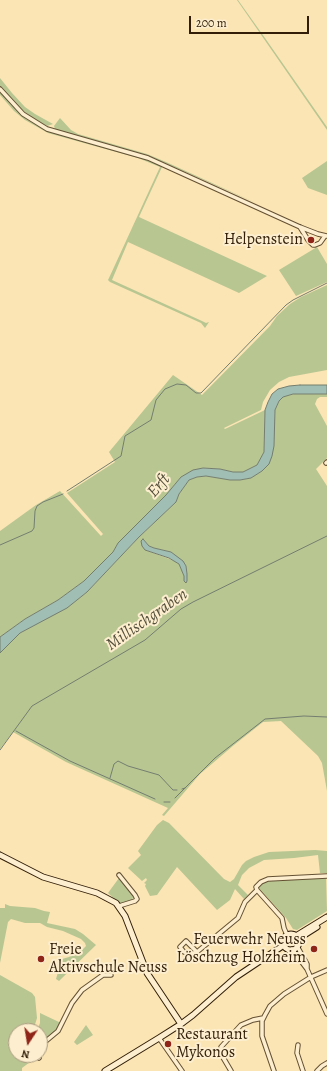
<!DOCTYPE html>
<html>
<head>
<meta charset="utf-8">
<style>
	body { margin:0 }
	#map { position:relative; width:327px; height:1071px; overflow:hidden; background:#fbe5b4; font-family:Alegreya,serif }
	canvas { display:block }
	.north { position:absolute; left:8px; top:1023px; width:40px; height:40px; box-sizing:border-box; background:#fceece; border:1px solid #ab9b7f; border-radius:50%; rotate:192deg; font-size:11px; font-weight:700; line-height:16px; text-align:center; color:#321e08 }
	.north::after { content:''; display:block; margin:auto; width:14px; height:18px; background:#8f2418; clip-path:polygon(50% 0,100% 100%,50% 72%,0 100%) }
	.scale { position:absolute; left:189px; top:16px; width:120px; height:18px; box-sizing:border-box; border:2px solid #321e08; border-top:0; padding-left:5px; font-size:12px; line-height:14px; white-space:nowrap; color:#321e08; -webkit-text-stroke:3px #fceece; paint-order:stroke }
</style>
</head>
<body>
<div id="map">
<canvas width="327" height="1071"></canvas>
<div class="north">N</div>
<div class="scale">200 m</div>
</div>
<script>
const ctx = document.querySelector('canvas').getContext('2d');
ctx.lineJoin = 'round';
function paint(path, color) { ctx.fillStyle = color; ctx.fill(path, 'evenodd'); }
const toPath = rows => new Path2D(rows.map(r => 'M' + r).join(''));
function trace(path, color, width, dash) { ctx.strokeStyle = color; ctx.lineWidth = width; ctx.lineCap = dash ? 'butt' : 'round'; ctx.setLineDash(dash || []); ctx.stroke(path); }
function drawText(font, color, halo, rows, align = 'center') {
  ctx.font = font + ' Alegreya,serif'; ctx.lineWidth = 4; ctx.setLineDash([]); ctx.textBaseline = 'middle'; ctx.strokeStyle = halo; ctx.fillStyle = color; for (const [text, x, y, turn = 0] of rows) {
    ctx.save(); ctx.translate(x, y); ctx.rotate((+turn || 0) * Math.PI / 180); ctx.textAlign = isNaN(turn) ? turn : align; if (halo) ctx.strokeText(text, 0, 0); ctx.fillText(text, 0, 0); ctx.restore();
  }
}
paint(toPath([
	[237,0,238,0,265,38,327,127,327,130],
	[0,78,12,93,25,107,35,114,53,124,47,126,41,123,20,109,0,86],
	[0,92,16,110,26,119,47,131,133,155,160,165,162,167,139,217,267,276,239,293,128,242,112,280,202,321,206,323,209,322,205,328,201,323,110,282,108,280,109,278,160,167,138,158,48,133,25,120,14,111,0,95],
	[60,118,71,130,78,134,147,154,166,162,258,204,149,156,55,129,54,126],
	[327,161,327,195,308,188,302,178],
	[317,247,327,264,327,282,296,296,279,270],
	[327,285,327,370,289,377,279,382,270,390,263,402,261,410,224,428,225,429,265,410,264,452,257,465,243,472,233,472,220,469,203,468,181,477,166,495,118,543,113,552,84,581,58,600,25,619,0,637,0,531,36,505,60,491,101,536,103,534,67,493,115,462,109,452,173,375,202,395,270,326,277,316,290,304,301,297],
	[310,393,327,394,327,397,320,397,317,399,315,404,327,426,327,458,316,469,327,486,327,791,322,763,318,756,281,721,263,722,234,745,200,774,164,816,162,815,168,808,66,762,13,732,0,749,0,653,20,633,77,600,87,592,139,537,176,502,179,494,189,480,197,477,206,476,230,480,240,480,251,478,262,471,274,420,275,410,279,401,283,397,293,394],
	[143,539,149,546,154,548,171,552,186,566,187,581,184,581,184,576,179,564,175,561,145,550],
	[163,820,169,823,224,879,230,882,234,879,242,865,246,861,254,857,269,852,315,850,327,851,327,873,320,873,318,855,294,858,264,860,249,868,242,875,238,885,248,895,244,899,235,889,230,900,217,910,177,867,157,895,150,896,145,886,146,884,144,883,147,880,146,878,142,881,128,868,141,855,138,851,157,825],
	[326,877,327,911,297,930,293,929,286,918,258,887,263,882,270,880],
	[119,878,121,879,134,894,132,901,121,905,108,893],
	[5,904,10,906,35,908,44,911,50,912,47,923,75,929,83,934,96,945,59,981,56,979,62,959,69,957,83,949,86,946,85,943,81,939,63,931,47,927,40,923,25,923,11,919,8,922,0,963,0,908,5,908],
	[0,975,32,993,35,997,37,1018,33,1031,16,1031,16,1055,31,1055,29,1060,30,1062,22,1068,22,1071,0,1071],
	[40,1013,61,1023,56,1032,40,1044,40,1031,37,1031,40,1023],
	[86,1025,93,1035,77,1045,74,1042]
]), '#b8c692');
const water = toPath([
	[300,385,327,385,327,394,293,394,283,397,279,401,275,410,274,446,272,456,269,464,262,471,251,478,240,480,230,480,206,476,197,477,189,480,179,494,176,502,139,537,87,592,67,608,20,633,0,653,0,637,25,619,58,600,84,581,113,552,118,543,166,495,181,477,193,470,203,468,220,469,233,472,243,472,257,465,264,452,265,410,268,402,272,394,278,389,289,386,300,385],
	[143,539,149,546,154,548,171,552,183,561,186,566,187,574,187,581,186,583,184,581,184,576,179,564,169,558,145,550,142,546,141,541,143,539]
]);
paint(water, '#a0beb3');
trace(water, '#747e6f', 1);
trace(toPath([
	[67,491,121,456,125,436,151,420,156,400,165,389,177,384,186,385,196,393,201,393,286,305,293,300,327,283],
	[0,545,32,531,34,528,35,511,37,506,43,502,63,494],
	[16,731,70,761,155,799],
	[0,750,32,706,145,640,181,609,193,602,327,536],
	[110,778,114,764,118,761,128,766,159,775,173,790,177,790],
	[182,789,185,788],
	[175,798,215,758,265,719,304,716,327,717],
	[164,802,170,802]
]), '#747e6f', 1);
const street = toPath([
	[0,89,23,114,47,129,148,158,300,227,318,234,327,236],
	[300,227,308,240,313,245,315,245,320,243,325,236],
	[326,463,327,462],
	[119,906,135,901,137,899,135,895,119,875],
	[287,935,284,928,282,918,257,890,256,887,261,882,268,879,327,876],
	[297,946,307,964,307,969,327,1014],
	[292,949,307,969],
	[197,952,186,941,180,947,184,952,189,954,197,952,238,918,245,902,257,890],
	[159,1038,182,1071],
	[298,1045,297,1053,303,1071],
	[40,1046,58,1031,72,1003,82,990,103,975,111,975],
	[37,1055,39,1058],
	[231,1071,221,1054,221,1047,241,1025,253,1020,263,1018],
	[274,1071,262,1036,262,1021,265,1015,270,1006,284,994,311,977,327,970],
	[317,1071,322,1066,327,1063]
]);
const secondary = toPath([
	[0,855,43,877,97,893,116,903,125,916,147,973,181,1024],
	'283 942a8 8 0 1 1 16 0a8 8 0 1 1-16 0Z',
	[296,936,327,917],
	[298,939,317,927],
	[105,1071,159,1038,181,1024,193,1015,236,977,284,945]
]);
trace(street, '#645033', 5.5);
trace(secondary, '#321e08', 7);
trace(street, '#fceece', 3.5);
trace(secondary, '#fceece', 5);
for (const [x, y, r, color] of [
	[311,240,4,"#8f2418"],
	[314,949,4,"#8f2418"],
	[41,959,4,"#8f2418"],
	[168,1044,4,"#8f2418"]
]) { const dot = new Path2D(); dot.arc(x, y, r, 0, 2 * Math.PI); ctx.fillStyle = color; ctx.fill(dot); trace(dot, '#fceece', 1.5); }
drawText('16px', '#321e08', '#fceece', [
	["Helpenstein",303,240],
	["Feuerwehr Neuss",306,940],
	["Löschzug Holzheim",306,958],
	["Freie",49,950,"left"],
	["Aktivschule Neuss",49,968,"left"],
	["Restaurant",176,1035,"left"],
	["Mykonos",176,1053,"left"]
], 'right');
drawText('italic 17px', '#534e3b', '#fceece', [
	["Erft",159,486,-49],
	["Millischgraben",147,620,-35]
]);
</script>
</body>
</html>
